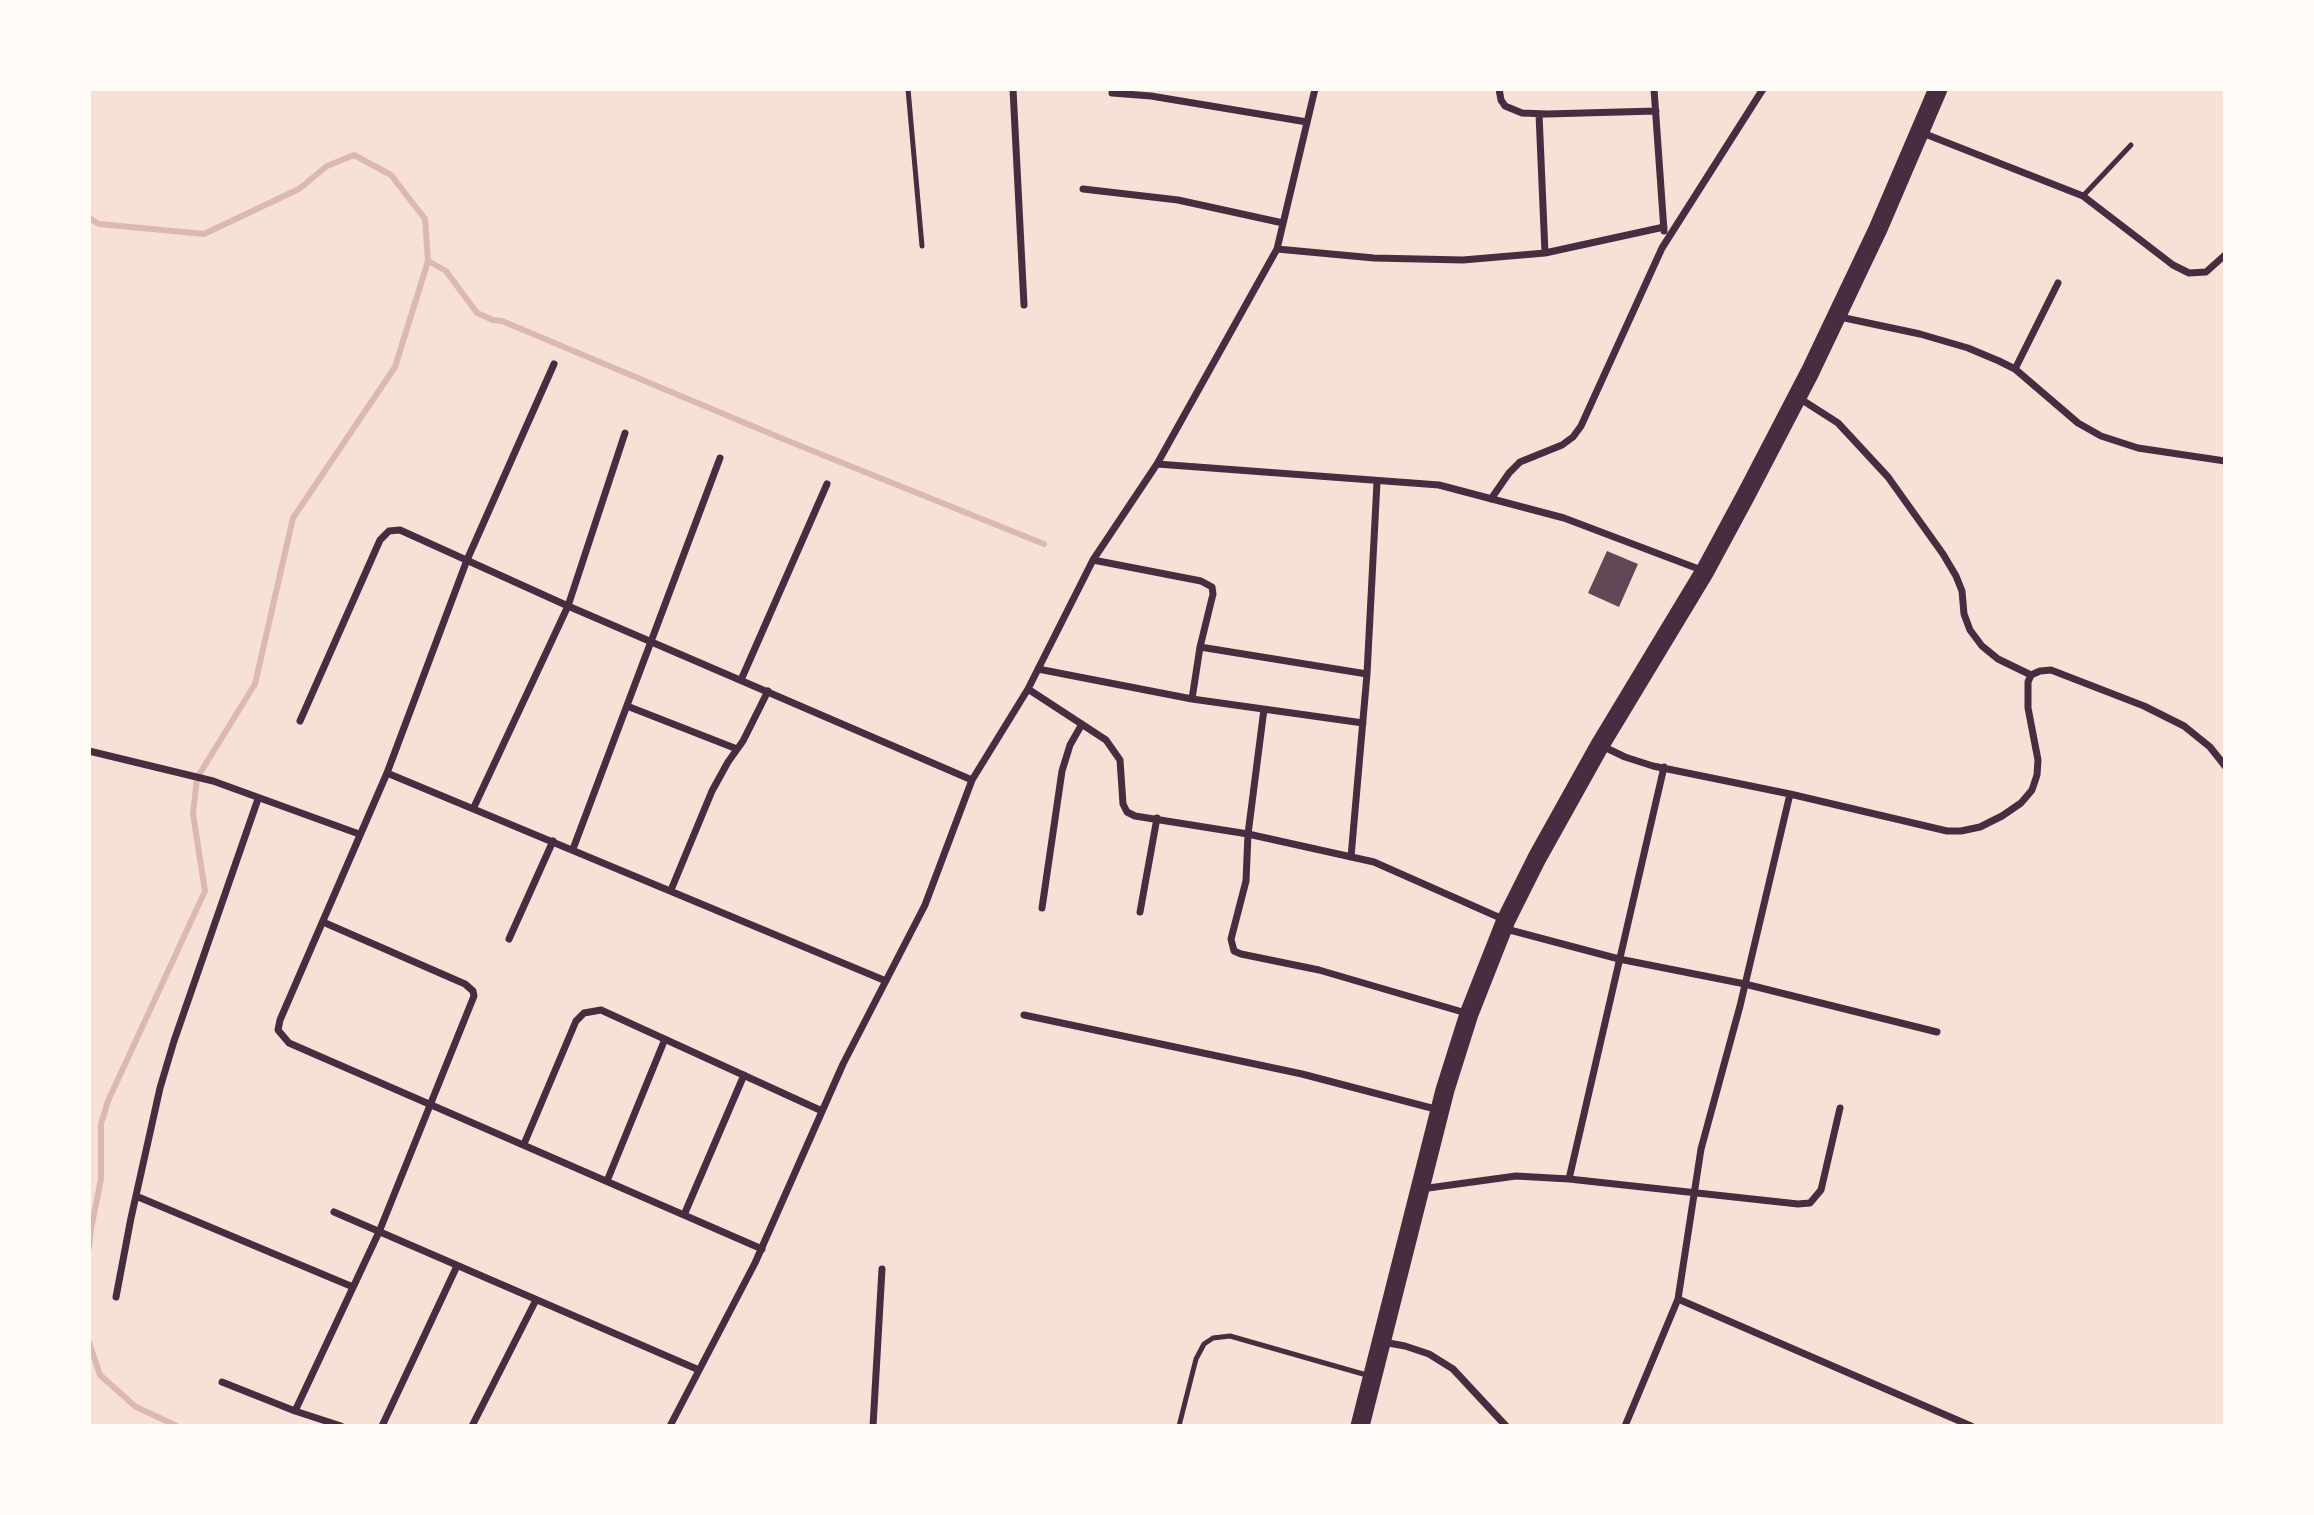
<!DOCTYPE html>
<html>
<head>
<meta charset="utf-8">
<style>
	body { margin:0 }
	#map { position:relative; width:2314px; height:1515px; overflow:hidden; background:#f7e1d7; font-family:"PT Serif",serif }
	canvas { display:block }
	.frame { position:absolute; inset:0; border:91px solid #fffaf5; pointer-events:none }
</style>
</head>
<body>
<div id="map">
<canvas width="2314" height="1515"></canvas>
<div class="frame"></div>
</div>
<script>
const ctx = document.querySelector('canvas').getContext('2d');
ctx.lineJoin = 'round';
const toPath = rows => new Path2D(rows.map(r => 'M' + r).join(''));
function trace(path, color, width, dash) { ctx.strokeStyle = color; ctx.lineWidth = width; ctx.lineCap = dash ? 'butt' : 'round'; ctx.setLineDash(dash || []); ctx.stroke(path); }
function paint(path, color) { ctx.fillStyle = color; ctx.fill(path, 'evenodd'); }
trace(toPath([
	[89,218,99,224,204,234,299,189,327,166,354,155,391,175,425,219,428,261,395,367,293,518,255,684,197,778,193,814,205,891,108,1101,101,1124,101,1179,91,1229,89,1248],
	[428,261,446,271,477,313,493,320,502,321,788,441,1044,544],
	[89,1342,100,1375,136,1407,177,1426]
]), '#dcb8b0', 6);
paint(toPath([
	[1607,551,1638,564,1619,607,1588,593]
]), '#644757');
trace(toPath([
	[908,89,922,246],
	[2083,196,2131,145],
	[1179,1426,1196,1359,1204,1344,1213,1338,1230,1336,1370,1376]
]), '#4a2c40', 5);
trace(toPath([
	[1013,89,1024,305],
	[1499,89,1501,100,1505,106,1522,113,1547,114,1656,111],
	[1654,89,1664,231],
	[1112,93,1151,96,1307,122],
	[1539,114,1545,253],
	[1920,132,2083,196,2173,265,2189,273,2206,272,2225,255],
	[1083,189,1178,200,1283,223],
	[1277,249,1374,258,1463,260,1545,253,1664,227],
	[1840,317,1920,334,1968,348,1999,361,2015,369,2078,423,2101,436,2138,448,2225,461],
	[554,364,467,560,387,773,280,1020,278,1030,289,1043,762,1249],
	[2015,369,2058,283],
	[1799,398,1838,423,1888,477,1943,554,1956,576,1962,591,1964,614,1970,630,1982,646,1998,659,2031,675],
	[1157,464,1439,485,1564,518,1704,571],
	[1491,499,1509,473,1520,462,1562,445,1573,437,1581,426,1662,248,1763,89],
	[1093,560,1201,581,1212,587,1213,594,1200,647,1192,699],
	[1200,647,1367,674],
	[1038,669,1192,699,1363,723],
	[741,680,827,484],
	[1028,689,1106,740,1120,760,1123,804,1127,812,1135,816,1248,834,1374,862,1505,920],
	[627,706,737,749],
	[1264,709,1248,834,1246,881,1231,939,1234,951,1241,954,1319,970,1466,1013],
	[300,721,380,540,389,531,400,530,568,606,972,780],
	[1602,746,1625,757,1653,766,1790,794,1947,831,1961,831,1980,827,2002,816,2021,803,2032,790,2037,775,2038,760,2028,708,2028,682,2031,675,2040,671,2051,670,2144,706,2184,726,2210,747,2225,766],
	[89,751,213,781,359,834],
	[387,773,886,981],
	[474,807,568,606,625,433],
	[573,849,720,458],
	[1351,857,1367,674,1377,482],
	[671,890,712,791,728,762,743,741,768,691],
	[1042,908,1062,771,1070,745,1082,724],
	[1140,912,1157,818],
	[1506,929,1619,959,1745,984,1937,1032],
	[509,939,553,841],
	[1024,1015,1302,1074,1439,1110],
	[524,1144,576,1021,584,1013,601,1010,822,1111],
	[1569,1179,1664,767],
	[607,1181,665,1039],
	[1421,1189,1516,1176,1569,1179,1798,1204,1810,1203,1821,1190,1840,1108],
	[136,1196,353,1287],
	[334,1212,699,1370],
	[684,1215,744,1075],
	[116,1297,131,1218,160,1088,174,1041,258,799],
	[1678,1299,1971,1426],
	[1383,1342,1405,1346,1429,1354,1453,1369,1506,1426],
	[222,1382,295,1411,341,1426],
	[295,1411,379,1232,474,996,473,991,465,984,323,922],
	[382,1426,457,1266],
	[472,1426,536,1300],
	[670,1426,755,1263,843,1064,925,905,972,780,1028,689,1093,560,1157,464,1277,249,1315,89],
	[873,1426,882,1269],
	[1625,1426,1678,1299,1701,1149,1740,1006,1790,794]
]), '#4a2c40', 7);
trace(toPath([
	[1360,1426,1445,1090,1469,1014,1506,920,1537,858,1600,745,1705,571,1746,495,1810,372,1878,229,1938,89]
]), '#4a2c40', 19);
</script>
</body>
</html>
